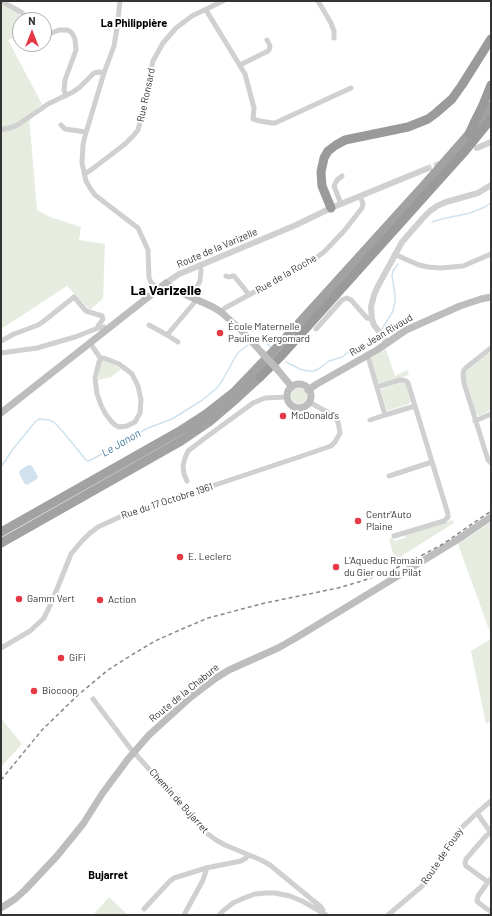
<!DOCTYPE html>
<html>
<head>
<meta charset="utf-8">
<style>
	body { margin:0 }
	#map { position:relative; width:492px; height:916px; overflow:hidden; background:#fff; font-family:Barlow,sans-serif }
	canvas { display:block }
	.frame { position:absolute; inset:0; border:2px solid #333; pointer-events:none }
	.north { position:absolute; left:12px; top:12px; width:40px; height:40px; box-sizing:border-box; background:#fff; border:1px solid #adadad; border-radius:50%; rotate:0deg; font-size:11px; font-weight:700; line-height:16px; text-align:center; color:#333 }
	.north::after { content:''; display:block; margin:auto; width:14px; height:18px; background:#e63946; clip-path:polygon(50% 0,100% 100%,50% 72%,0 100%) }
</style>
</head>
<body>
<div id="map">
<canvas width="492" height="916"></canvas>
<div class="frame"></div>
<div class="north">N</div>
</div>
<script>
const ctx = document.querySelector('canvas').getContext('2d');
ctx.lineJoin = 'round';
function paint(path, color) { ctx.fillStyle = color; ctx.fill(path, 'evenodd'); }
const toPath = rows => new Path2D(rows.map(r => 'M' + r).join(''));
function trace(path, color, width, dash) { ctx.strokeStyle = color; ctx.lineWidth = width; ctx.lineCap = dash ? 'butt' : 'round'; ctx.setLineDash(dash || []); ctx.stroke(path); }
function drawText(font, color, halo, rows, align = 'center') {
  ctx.font = font + ' Barlow,sans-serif'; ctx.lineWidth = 4; ctx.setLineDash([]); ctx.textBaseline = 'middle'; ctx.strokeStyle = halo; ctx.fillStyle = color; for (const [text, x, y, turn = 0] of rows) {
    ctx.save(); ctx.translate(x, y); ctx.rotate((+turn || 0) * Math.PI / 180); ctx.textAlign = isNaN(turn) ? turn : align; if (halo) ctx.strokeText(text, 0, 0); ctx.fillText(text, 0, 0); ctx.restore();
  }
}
paint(toPath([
	[1,3,13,8,25,20,20,20,20,34,8,40,42,104,29,115,37,210,50,217,81,227,79,240,105,244,103,298,90,310,67,286,1,329],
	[386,349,395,376,407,370,409,375,382,383,379,383,378,382,371,358],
	[489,353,491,357,491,410,480,416,479,416,476,414,465,378,465,373,468,370],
	[105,361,111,363,121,369,111,377,98,380,100,365,102,362],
	[402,382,406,384,411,400,410,403,409,404,390,410,387,410,386,408,381,391,382,389],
	'291 396a8 8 0 1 1 16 0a8 8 0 1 1-16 0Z',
	[453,520,454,523,395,560,389,539,393,538,394,541,405,538,405,535],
	[491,522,491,635,458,544],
	[491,639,491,721,486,724,471,651],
	[1,718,22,744,1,767],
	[109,897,128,915,93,915]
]), '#e6ecdf');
paint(toPath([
	[29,465,30,465,32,466,38,477,37,479,27,485,24,483,19,473,20,470]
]), '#cfe2ee');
trace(toPath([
	[432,222,442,219,470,213,485,207,491,203],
	[382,329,393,311,395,302,395,295,392,276,393,271,398,264],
	[254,339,260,338,271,347],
	[286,362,300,369,307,371,314,371,320,368,329,361,342,357,351,350,366,345,377,337],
	[1,467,13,449,35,422,39,419,49,420,54,422,64,433,86,460,88,461,91,460,148,428,172,419,201,401,217,388,222,381,237,354,241,350,248,345]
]), '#cfe2ee', 1.5);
trace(toPath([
	[426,169,442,163]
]), '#d6d6d6', 6, [6, 3]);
trace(toPath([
	[1,1,21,12,30,20],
	[120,1,117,28,114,46,104,73,85,136,83,145,82,163,86,181,90,188,95,195,134,225,138,228,148,250,149,278,151,282,157,290],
	[318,1,331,23,334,31,334,38],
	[206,10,245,74,254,108,253,119,260,121,272,123,275,123,351,88],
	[44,32,49,34,59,30,68,30,72,33,75,39,76,50,65,80,64,90,66,96],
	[240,65,268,51,269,50,270,46,267,40],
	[61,125,65,129,86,132],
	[1,130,13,127,19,124,48,104,73,92,80,87,94,73,99,72,104,73],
	[84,174,91,170,125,144,133,136,138,130,142,115,150,73,153,61,163,43,176,28,192,16,223,1],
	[341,204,334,186,337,180,342,176],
	[395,254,405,259,419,265,428,267,441,268,463,266,491,254],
	[226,276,229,277,232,276,234,276,243,287,249,295],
	[193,294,200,281,201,270,200,265],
	[221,312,225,308,313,260,324,252,344,231,362,208,363,204,360,196],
	[149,325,167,335,194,303,196,299],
	[316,329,342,300,347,298,351,300,367,318,372,319],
	[167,335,178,342],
	[1,341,14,334,38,325,44,321,74,297,86,311,102,316,103,319,98,326,98,328],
	[90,343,101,359],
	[491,348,467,367,464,370,463,374,464,383,488,460,491,463],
	[1,353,37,348,75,337,98,328,104,327,107,330],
	[367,355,369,360,385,415,415,406],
	[104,358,119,364,127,370,132,374,138,386,141,400,140,413,135,422,127,426,119,427,115,425,111,421,105,413,101,405,97,394,95,378,99,362,101,359,104,358],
	[377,387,400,380,403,380,406,381,408,383,448,514,448,517,444,521,394,536],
	[370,420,385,415],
	[475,421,491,414],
	[389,476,432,462],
	[187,481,184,474,183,466,185,458,188,451,205,438,253,403,265,398,287,397],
	[1,648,30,631,44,618,53,599,71,554,81,542,90,533,98,527,122,516,302,456,331,446,335,442,340,433,339,427,338,422,334,417,329,413,309,402],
	[93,699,130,748,149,769,172,796,208,834,216,840,225,845,261,860,270,865,321,907,323,910,323,913],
	[477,813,491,833],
	[491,832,486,836,466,859,465,863,466,866,488,882,491,879],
	[488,882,478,896,477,901,479,903,491,912],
	[144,909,170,881,174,878,206,868,241,861,246,858,248,855],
	[184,915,203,880,206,871,206,868],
	[219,915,224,910,233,903,244,898,255,894,266,893,275,893,290,896,304,902,326,915],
	[388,915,421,887,427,880,456,833,477,813,491,801]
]), '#d0d0d0', 5);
trace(toPath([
	[477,148,491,142],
	[166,283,179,274,189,270,296,225,331,208,426,169],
	[387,342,374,325,372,319,371,307,374,295,378,286,402,242,423,218,430,211,437,206,446,202,478,193,491,185]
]), '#d0d0d0', 6);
trace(toPath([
	[277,369,292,387],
	'287 396a12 12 0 1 1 24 0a12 12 0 1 1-24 0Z',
	[308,390,317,384,377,350,406,330,460,306,481,299,491,297],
	[1,413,166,283,171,288,213,307,221,312,243,332,263,354],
	[1,908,15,899,25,890,57,856,83,824,102,794,128,759,149,735,191,697,216,678,229,670,278,648,294,639,457,540,491,517]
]), '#bdbdbd', 7);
trace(toPath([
	[1,532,178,432,206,414,234,392,280,344,426,183,469,134,491,106],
	[1,543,181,441,209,422,236,399,260,377]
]), '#a2a2a2', 9);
trace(toPath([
	[469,134,474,123,483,105,491,85],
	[331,208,322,186,321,172,324,158,328,151,336,145,345,140,408,127,428,119,436,113,452,99,462,85,491,39],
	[260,377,282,355,466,150,491,119]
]), '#9a9a9a', 9);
trace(toPath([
	[1,780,42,730,78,695,108,670,130,656,155,641,182,629,208,618,265,603,338,588,362,581,390,571,417,558,443,544,491,511]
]), '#888', 1.5, [4, 3]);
trace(toPath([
	[263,354,277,369]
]), '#bdbdbd', 7);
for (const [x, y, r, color] of [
	[220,333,4,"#e63946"],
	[283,416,4,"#e63946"],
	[358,521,4,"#e63946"],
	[180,557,4,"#e63946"],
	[336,567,4,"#e63946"],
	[19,599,4,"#e63946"],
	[100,600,4,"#e63946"],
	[61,658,4,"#e63946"],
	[34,691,4,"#e63946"]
]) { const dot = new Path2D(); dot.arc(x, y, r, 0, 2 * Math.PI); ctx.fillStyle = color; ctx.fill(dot); trace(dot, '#fff', 1.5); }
drawText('10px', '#333', '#fff', [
	["Rue Ronsard",146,95,-78],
	["Route de la Varizelle",217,248,-23],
	["Rue de la Roche",286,274,-30],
	["Rue Jean Rivaud",381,335,-31],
	["Rue du 17 Octobre 1961",167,501,-18],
	["Route de la Chabure",184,693,-39],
	["Chemin de Bujarret",179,801,48],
	["Route de Fouay",442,856,-56]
]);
drawText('10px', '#333', '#fff', [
	["École Maternelle",228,327],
	["Pauline Kergomard",228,339],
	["McDonald's",291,416],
	["Centr'Auto",366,515],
	["Plaine",366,527],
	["E. Leclerc",188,557],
	["L'Aqueduc Romain",344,561],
	["du Gier ou du Pilat",344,573],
	["Gamm Vert",27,599],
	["Action",108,600],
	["GiFi",69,658],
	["Biocoop",42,691]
], 'left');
drawText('bold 11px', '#000', '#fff', [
	["La Philippière",134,23],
	["Bujarret",108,875]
]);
drawText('italic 11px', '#3f7597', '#fff', [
	["Le Janon",121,443,-30]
]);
drawText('bold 14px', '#000', '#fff', [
	["La Varizelle",166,290]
]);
</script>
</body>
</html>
